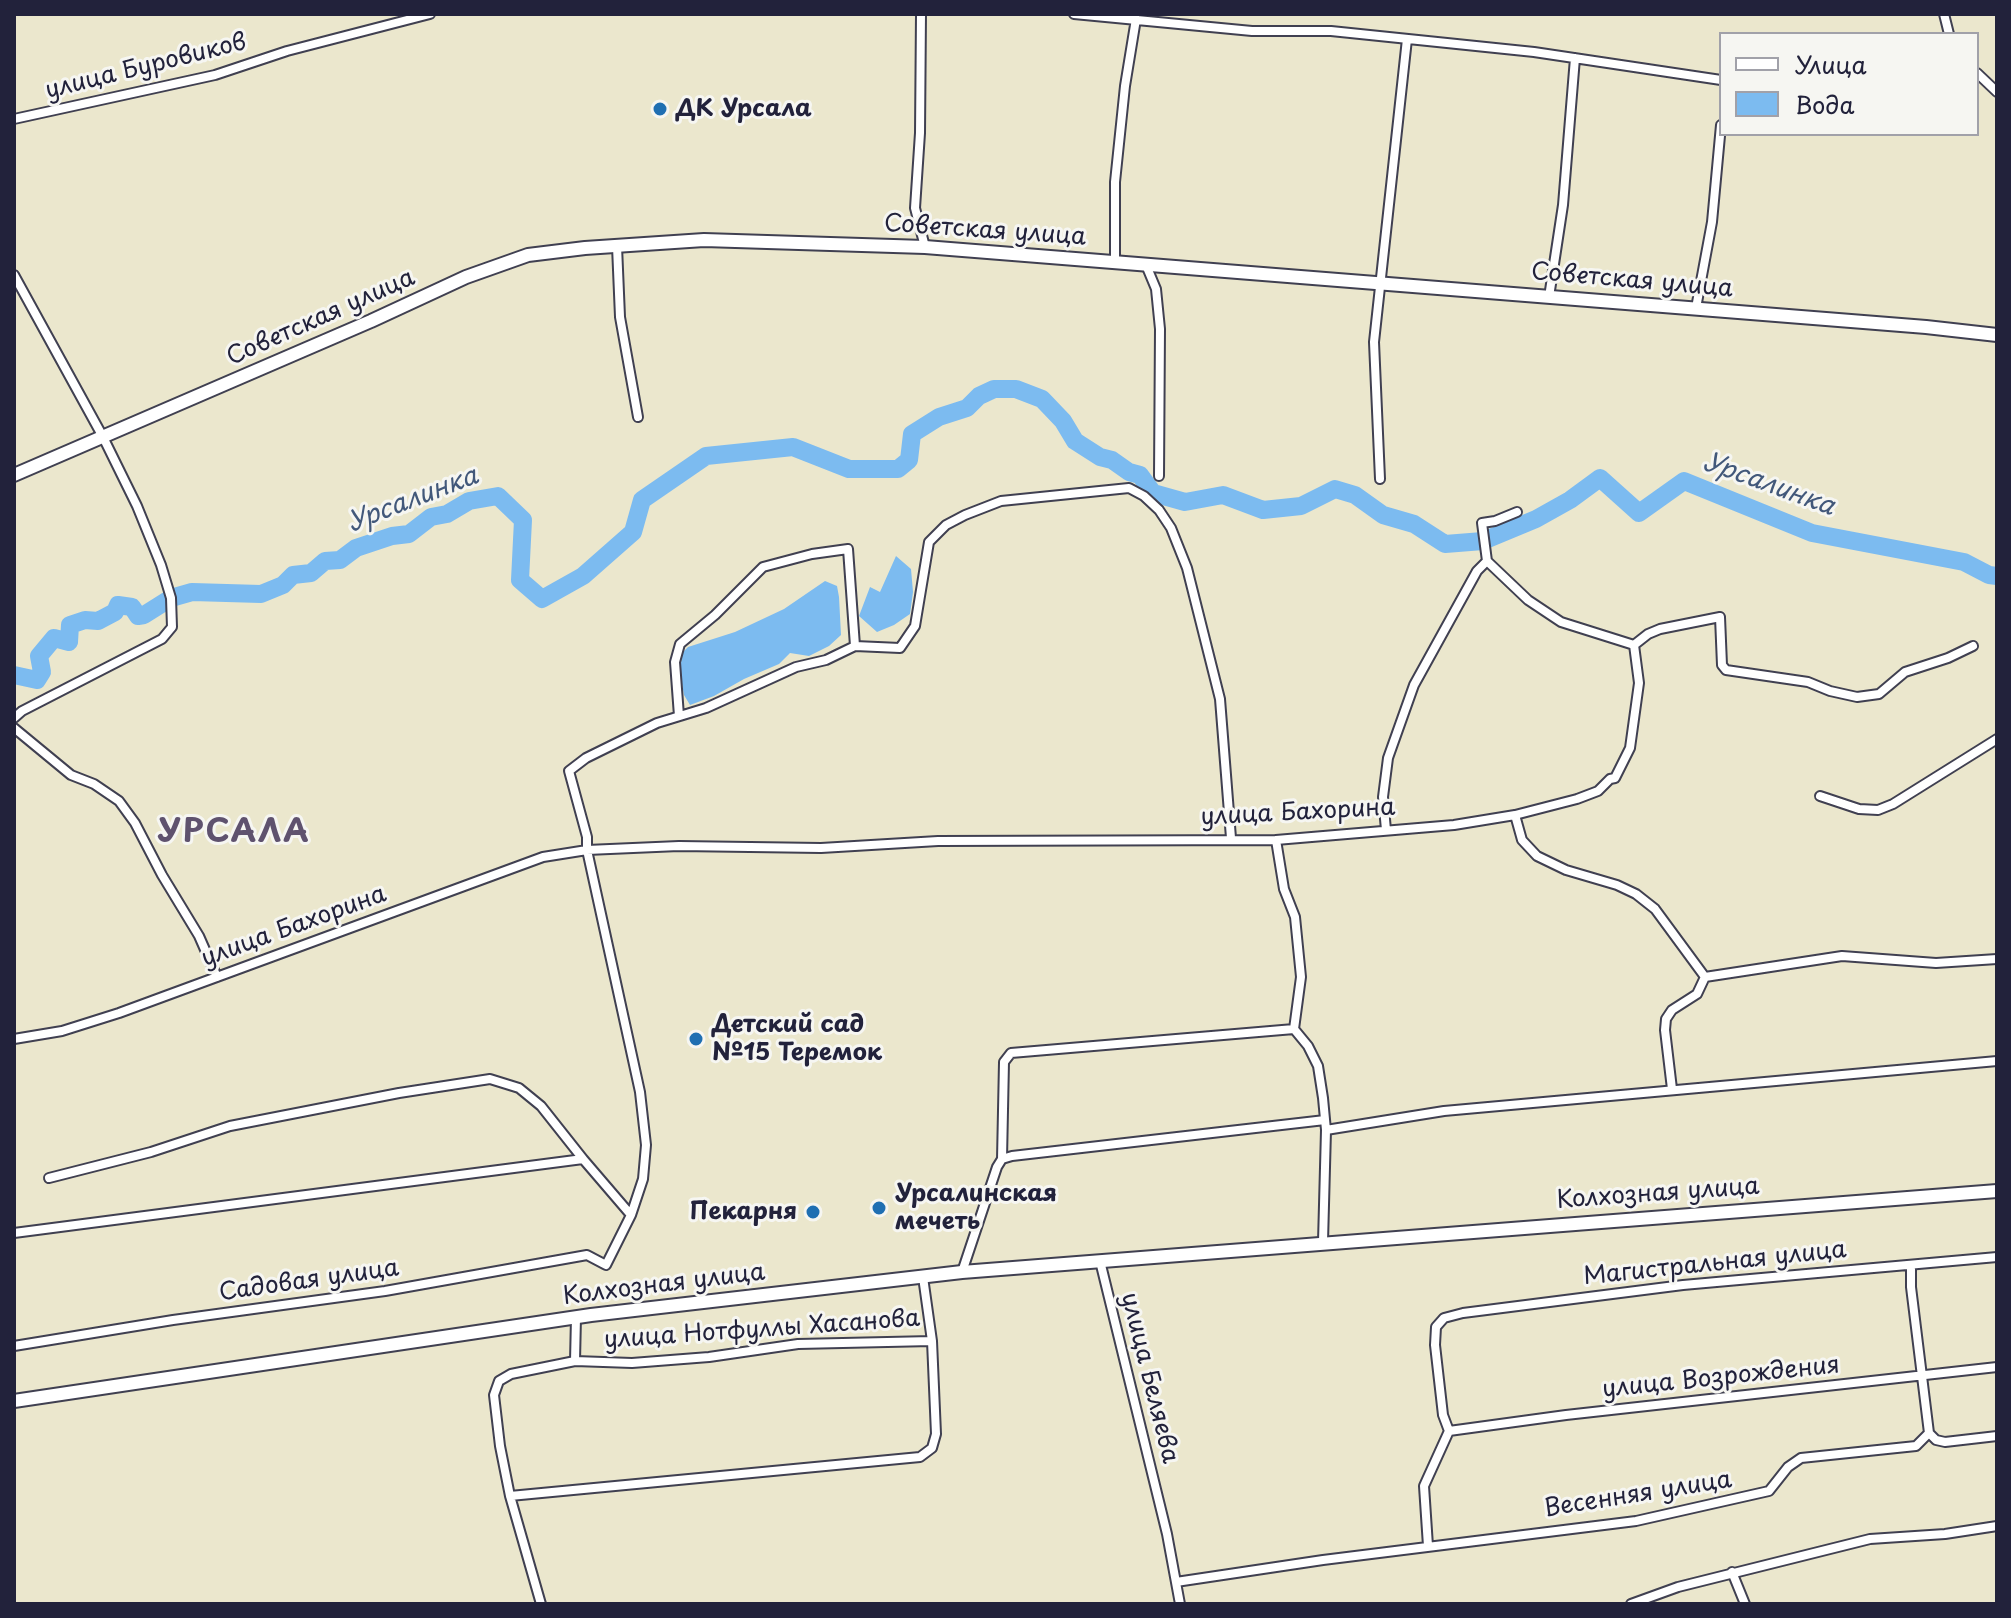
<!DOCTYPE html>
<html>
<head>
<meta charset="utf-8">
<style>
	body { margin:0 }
	#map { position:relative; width:2011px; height:1618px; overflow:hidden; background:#ebe7cd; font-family:"Playpen Sans",sans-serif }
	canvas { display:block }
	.frame { position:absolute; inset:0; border:16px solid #22223b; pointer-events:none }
	.legend { position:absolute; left:1719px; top:32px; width:260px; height:104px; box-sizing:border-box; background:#f6f6f2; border:2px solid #a1a1a9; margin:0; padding:10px 14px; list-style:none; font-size:24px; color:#22223b }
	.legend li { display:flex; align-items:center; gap:16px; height:40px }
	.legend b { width:40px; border:2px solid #a1a1a9 }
</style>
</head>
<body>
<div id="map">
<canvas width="2011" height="1618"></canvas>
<div class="frame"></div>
<ul class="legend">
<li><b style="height:10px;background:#fff"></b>Улица</li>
<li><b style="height:22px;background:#7cbbf0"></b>Вода</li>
</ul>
</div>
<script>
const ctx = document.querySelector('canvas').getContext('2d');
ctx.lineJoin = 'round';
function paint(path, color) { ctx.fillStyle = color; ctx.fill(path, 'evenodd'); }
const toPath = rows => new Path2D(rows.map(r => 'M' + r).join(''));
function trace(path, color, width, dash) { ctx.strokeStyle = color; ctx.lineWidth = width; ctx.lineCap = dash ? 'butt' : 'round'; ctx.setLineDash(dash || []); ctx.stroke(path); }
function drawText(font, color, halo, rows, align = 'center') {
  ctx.font = font + ' "Playpen Sans",sans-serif'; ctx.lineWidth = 6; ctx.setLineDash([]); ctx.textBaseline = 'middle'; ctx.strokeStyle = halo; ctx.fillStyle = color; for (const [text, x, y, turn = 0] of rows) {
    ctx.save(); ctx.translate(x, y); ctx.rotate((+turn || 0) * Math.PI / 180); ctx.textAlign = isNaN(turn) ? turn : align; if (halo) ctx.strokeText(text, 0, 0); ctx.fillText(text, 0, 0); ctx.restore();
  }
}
paint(toPath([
	[896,556,911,569,913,592,910,614,894,625,877,632,859,616,870,587,880,592],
	[825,581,837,586,839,597,841,635,829,646,809,656,790,653,779,664,744,679,714,696,690,705,684,695,680,673,682,653,688,647,735,632,784,609]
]), '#7cbbf0');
trace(toPath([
	[14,675,37,680,42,672,39,656,54,638,69,642,70,625,85,620,98,621,115,612,118,605,132,607,138,616,144,615,171,598,192,592,261,594,283,585,293,575,311,573,325,561,340,560,356,548,392,536,409,534,431,517,447,514,469,501,498,496,523,520,520,580,542,599,583,576,633,532,642,500,706,456,793,447,849,469,898,469,909,460,912,434,939,417,967,408,979,396,994,389,1016,389,1042,399,1063,421,1075,441,1100,457,1112,460,1129,472,1140,475,1153,493,1185,502,1223,495,1263,510,1301,506,1335,489,1355,495,1383,515,1414,524,1445,544,1483,541,1536,519,1570,500,1600,478,1639,513,1684,481,1812,533,1964,562,1989,575,1997,576]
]), '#7cbbf0', 18);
const street = toPath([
	[921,14,920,133,915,208,925,247],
	[1074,14,1252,31,1331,31,1534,52,1721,80],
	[1944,14,1949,34],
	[1977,73,1997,92],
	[14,119,215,75,287,51,430,14],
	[617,246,620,317,638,417],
	[1115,261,1115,182,1125,86,1136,19],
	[1146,265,1156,289,1160,329,1159,476],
	[14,275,103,437,137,506,161,565,171,598,172,627,162,639,22,711,14,718],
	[1549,297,1563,205,1575,58],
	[1696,308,1712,222,1721,125],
	[1380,479,1374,342,1407,39],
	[1634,645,1648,634,1660,629,1720,617,1722,665,1726,670,1808,682,1830,691,1857,697,1879,694,1905,672,1948,658,1973,646],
	[679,716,675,662,680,644,715,615,763,567,812,554,848,549,855,646],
	[14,728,71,775,94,784,119,801,135,823,162,875,199,936,217,977],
	[1820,796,1859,809,1878,810,1893,804,1997,739],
	[1515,815,1522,840,1537,856,1566,870,1617,885,1636,894,1655,909,1705,977,1842,956,1936,963,1997,959],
	[1386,830,1383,797,1388,758,1414,685,1477,571,1487,561],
	[1231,838,1220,699,1187,568,1171,528,1159,510,1144,496,1129,488,1001,501,965,515,946,525,929,542,915,626,900,648,855,646,826,660,796,667,706,708,657,723,586,758,569,771,587,837,587,850,679,846,821,848,938,841,1276,840,1454,825,1515,815,1577,799,1598,791,1610,779,1615,778,1630,748,1639,683,1634,645,1561,622,1528,600,1487,561,1482,523,1495,521,1517,512],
	[1276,840,1284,889,1295,917,1301,977,1294,1029,1308,1046,1318,1066,1323,1098,1326,1130,1323,1242],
	[14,1039,62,1031,119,1013,543,857,587,850,640,1092,646,1145,643,1179,631,1215],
	[1672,1089,1665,1030,1666,1019,1672,1010,1697,994,1705,977],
	[1326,1130,1444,1111,1997,1061],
	[1002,1159,1012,1156,1325,1120],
	[49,1178,151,1152,230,1126,399,1093,490,1079,519,1088,541,1106,583,1159],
	[14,1233,583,1159,631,1215,606,1265,587,1255,385,1291,173,1320,14,1346],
	[1100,1261,1167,1534,1180,1604],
	[1911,1265,1911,1287,1929,1433,1936,1440,1945,1442,1997,1436],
	[962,1272,997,1167,1002,1159,1004,1062,1011,1053,1294,1029],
	[576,1317,575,1361,632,1363,709,1357,798,1344,932,1341,923,1277],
	[1449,1431,1566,1415,1997,1367],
	[510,1496,920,1457,932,1448,936,1434,932,1341],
	[1428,1546,1424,1486,1449,1431,1443,1415,1435,1345,1436,1327,1444,1318,1463,1313,1683,1285,1997,1257],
	[1732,1572,1745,1604],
	[1176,1582,1323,1560,1636,1521,1769,1491,1788,1467,1801,1458,1916,1446,1929,1433],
	[541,1604,510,1496,500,1446,494,1395,499,1381,511,1374,575,1361],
	[1631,1604,1678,1587,1870,1539,1945,1534,1997,1526]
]);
const secondary = toPath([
	[14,475,371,321,466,277,528,255,585,248,704,240,925,247,1926,327,1997,335],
	[14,1401,591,1315,962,1272,1997,1191]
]);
trace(street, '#404051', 12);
trace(secondary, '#404051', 16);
trace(street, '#fff', 8);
trace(secondary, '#fff', 12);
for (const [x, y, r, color] of [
	[660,109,8,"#1f6fb2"],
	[696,1039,8,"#1f6fb2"],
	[879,1208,8,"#1f6fb2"],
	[813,1212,8,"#1f6fb2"]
]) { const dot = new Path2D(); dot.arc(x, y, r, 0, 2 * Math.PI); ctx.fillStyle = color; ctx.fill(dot); trace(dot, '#f6f6f2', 3); }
drawText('24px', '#22223b', '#f6f6f2', [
	["улица Буровиков",146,67,-14],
	["Советская улица",985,231,4],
	["Советская улица",1632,281,5],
	["Советская улица",321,318,-24],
	["улица Бахорина",1298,813,-3],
	["улица Бахорина",294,927,-20],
	["Колхозная улица",1658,1194,-4],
	["Магистральная улица",1715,1264,-6],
	["Садовая улица",309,1281,-8],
	["Колхозная улица",664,1285,-7],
	["улица Нотфуллы Хасанова",762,1330,-4],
	["улица Беляева",1149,1378,76],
	["улица Возрождения",1721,1378,-6],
	["Весенняя улица",1638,1495,-9]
]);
drawText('bold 24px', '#22223b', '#f6f6f2', [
	["ДК Урсала",676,109],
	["Детский сад",712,1025],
	["№15 Теремок",712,1053],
	["Урсалинская",895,1194],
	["мечеть",895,1222],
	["Пекарня",797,1212,"right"]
], 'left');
drawText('italic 26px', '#42587a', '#f6f6f2', [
	["Урсалинка",1769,485,20],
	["Урсалинка",413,500,-21]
]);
ctx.letterSpacing = '2px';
drawText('bold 32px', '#5f526e', '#f6f6f2', [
	["УРСАЛА",234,833]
]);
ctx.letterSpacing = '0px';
</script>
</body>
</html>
